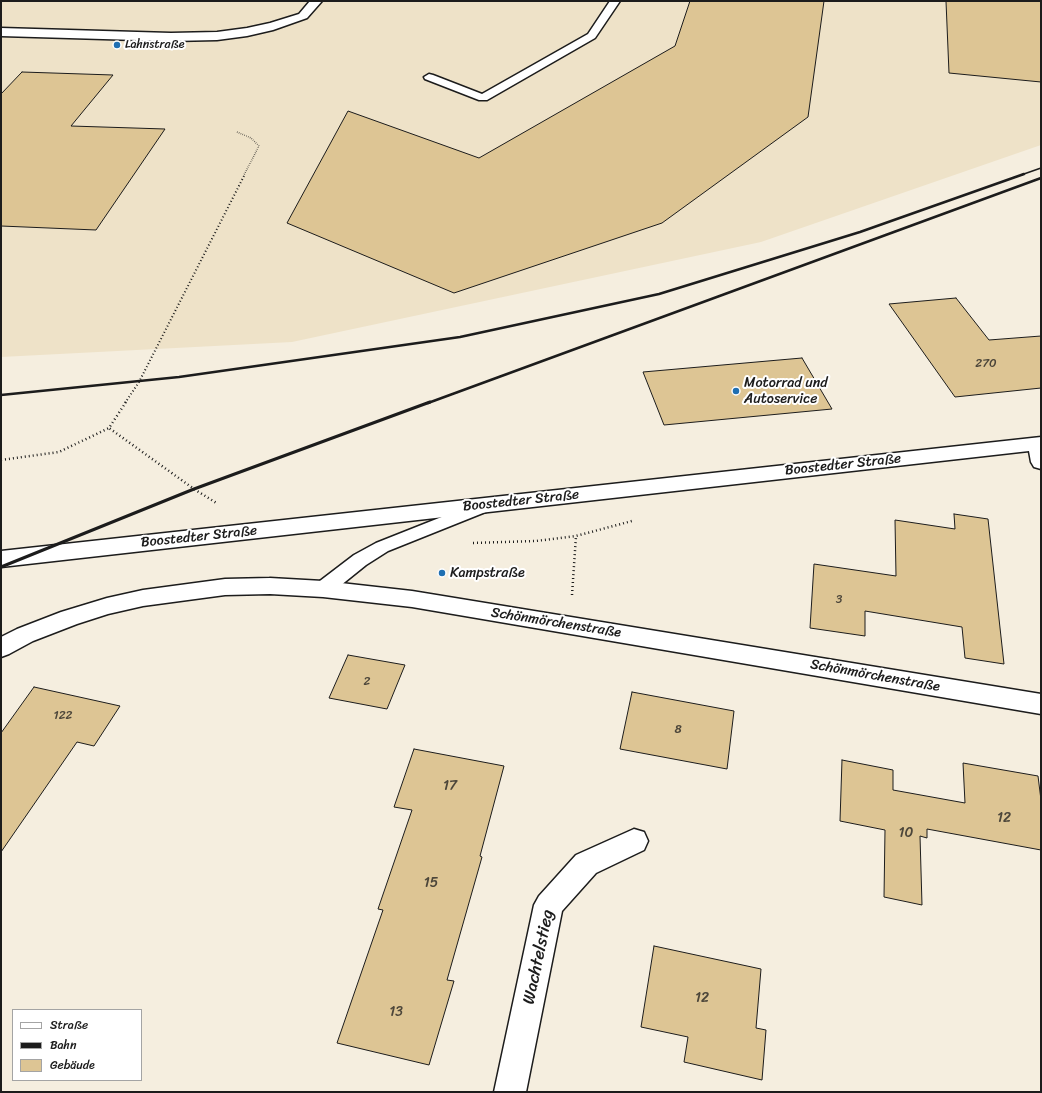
<!DOCTYPE html>
<html>
<head>
<meta charset="utf-8">
<style>
	body { margin:0 }
	#map { position:relative; width:1042px; height:1093px; overflow:hidden; background:#f5eedf; font-family:Sriracha,sans-serif }
	canvas { display:block }
	.frame { position:absolute; inset:0; border:2px solid #1c1c1c; pointer-events:none }
	.legend { position:absolute; left:12px; top:1009px; width:130px; height:72px; box-sizing:border-box; background:#fff; border:1px solid #a4a4a4; margin:0; padding:5px 7px; list-style:none; font-size:12px; color:#1c1c1c }
	.legend li { display:flex; align-items:center; gap:8px; height:20px }
	.legend b { width:20px; border:1px solid #a4a4a4 }
</style>
</head>
<body>
<div id="map">
<canvas width="1042" height="1093"></canvas>
<div class="frame"></div>
<ul class="legend">
<li><b style="height:5px;background:#fff"></b>Straße</li>
<li><b style="height:5px;background:#1c1c1c"></b>Bahn</li>
<li><b style="height:11px;background:#ddc594"></b>Gebäude</li>
</ul>
</div>
<script>
const ctx = document.querySelector('canvas').getContext('2d');
ctx.lineJoin = 'round';
function paint(path, color) { ctx.fillStyle = color; ctx.fill(path, 'evenodd'); }
const toPath = rows => new Path2D(rows.map(r => 'M' + r).join(''));
function trace(path, color, width, dash) { ctx.strokeStyle = color; ctx.lineWidth = width; ctx.lineCap = dash ? 'butt' : 'round'; ctx.setLineDash(dash || []); ctx.stroke(path); }
function drawText(font, color, halo, rows, align = 'center') {
  ctx.font = font + ' Sriracha,sans-serif'; ctx.lineWidth = 4; ctx.setLineDash([]); ctx.textBaseline = 'middle'; ctx.strokeStyle = halo; ctx.fillStyle = color; for (const [text, x, y, turn = 0] of rows) {
    ctx.save(); ctx.translate(x, y); ctx.rotate((+turn || 0) * Math.PI / 180); ctx.textAlign = isNaN(turn) ? turn : align; if (halo) ctx.strokeText(text, 0, 0); ctx.fillText(text, 0, 0); ctx.restore();
  }
}
paint(toPath([
	[1,1,1041,1,1041,145,761,242,292,342,1,357]
]), '#eee2c8');
const building = toPath([
	[690,1,824,1,808,117,662,223,454,293,287,223,348,111,479,158,675,46,690,1],
	[946,1,1041,1,1041,82,949,73,946,1],
	[22,72,113,75,71,126,165,129,96,230,1,226,1,94,22,72],
	[956,298,989,340,1041,336,1041,388,955,397,889,304,956,298],
	[802,358,832,409,664,425,643,372,802,358],
	[954,514,988,519,1004,664,965,658,962,627,865,611,865,636,810,628,814,564,896,576,895,520,955,529,954,514],
	[348,655,405,665,387,709,329,698,348,655],
	[34,687,120,706,94,746,77,742,1,852,1,733,34,687],
	[632,692,734,711,727,769,620,749,632,692],
	[414,749,504,766,480,856,482,857,447,980,454,981,429,1065,337,1043,383,910,378,909,412,810,394,807,414,749],
	[842,760,893,770,893,790,965,803,963,763,1038,776,1041,800,1041,850,927,829,927,838,920,836,922,905,884,897,885,830,840,821,842,760],
	[654,946,761,969,756,1028,766,1030,762,1080,684,1062,688,1037,641,1027,654,946]
]);
paint(building, '#ddc594');
trace(building, '#1c1c1c', 1);
const lane = toPath([
	[610,1,620,1,595,38,487,100,479,100,425,79,424,77,429,74,433,75,482,94,588,34,610,1],
	[487,499,493,501,496,505,493,509,388,551,366,565,330,594,323,596,316,594,314,589,316,584,354,555,376,543,487,499]
]);
const street = toPath([
	[310,1,322,1,307,18,273,30,247,36,217,40,171,41,1,36,1,28,171,33,217,32,247,28,270,23,299,14,310,1],
	[634,829,644,832,648,841,644,850,596,873,562,911,526,1092,494,1092,534,905,539,896,576,855,634,829]
]);
const secondary = toPath([
	[1041,437,1041,469,1034,467,1031,462,1029,451,1,567,1,551,1041,437],
	[270,578,323,581,412,591,1041,694,1041,714,412,607,323,597,270,594,225,595,143,606,108,614,77,624,33,641,9,654,1,657,1,637,17,629,61,612,107,598,143,590,225,579,270,578]
]);
trace(lane, '#1c1c1c', 3);
trace(street, '#1c1c1c', 3);
trace(secondary, '#1c1c1c', 3);
trace(toPath([
	[237,132,251,138,259,146,244,175]
]), '#1c1c1c', 1.5, [0.5, 1.5]);
trace(toPath([
	[125,403,139,382,245,174]
]), '#1c1c1c', 2, [1, 2.5]);
trace(toPath([
	[126,402,109,428,194,489,218,504],
	[1,460,59,452,109,428],
	[473,543,536,541,576,536,632,521],
	[572,595,576,536]
]), '#1c1c1c', 2.5, [1, 3]);
paint(lane, '#fff');
paint(street, '#fff');
paint(secondary, '#fff');
trace(toPath([
	[1021,175,1041,168]
]), '#1c1c1c', 1.5);
trace(toPath([
	[1,395,179,377,460,337,659,294,860,232,1024,174],
	[428,403,1041,178]
]), '#1c1c1c', 2.5);
trace(toPath([
	[1,567,194,489,430,402]
]), '#1c1c1c', 3);
for (const [x, y, r, color] of [
	[117,45,4,"#1f6fb2"],
	[736,391,4,"#1f6fb2"],
	[442,573,4,"#1f6fb2"]
]) { const dot = new Path2D(); dot.arc(x, y, r, 0, 2 * Math.PI); ctx.fillStyle = color; ctx.fill(dot); trace(dot, '#fff', 1.5); }
drawText('12px', '#1c1c1c', '#fff', [
	["Lahnstraße",125,45]
], 'left');
drawText('12px', '#4c463a', null, [
	["270",986,364],
	["3",839,600],
	["2",367,682],
	["122",63,716],
	["8",678,730]
]);
drawText('14px', '#1c1c1c', '#fff', [
	["Motorrad und",744,383],
	["Autoservice",744,399],
	["Kampstraße",450,573]
], 'left');
drawText('14px', '#1c1c1c', '#fff', [
	["Boostedter Straße",843,465,-6],
	["Boostedter Straße",521,501,-6],
	["Boostedter Straße",199,537,-6],
	["Schönmörchenstraße",556,623,9],
	["Schönmörchenstraße",875,676,10]
]);
drawText('14px', '#4c463a', null, [
	["17",450,786],
	["12",1004,818],
	["10",906,833],
	["15",431,883],
	["12",702,998],
	["13",396,1012]
]);
drawText('17px', '#1c1c1c', '#fff', [
	["Wachtelstieg",539,957,-78]
]);
</script>
</body>
</html>
